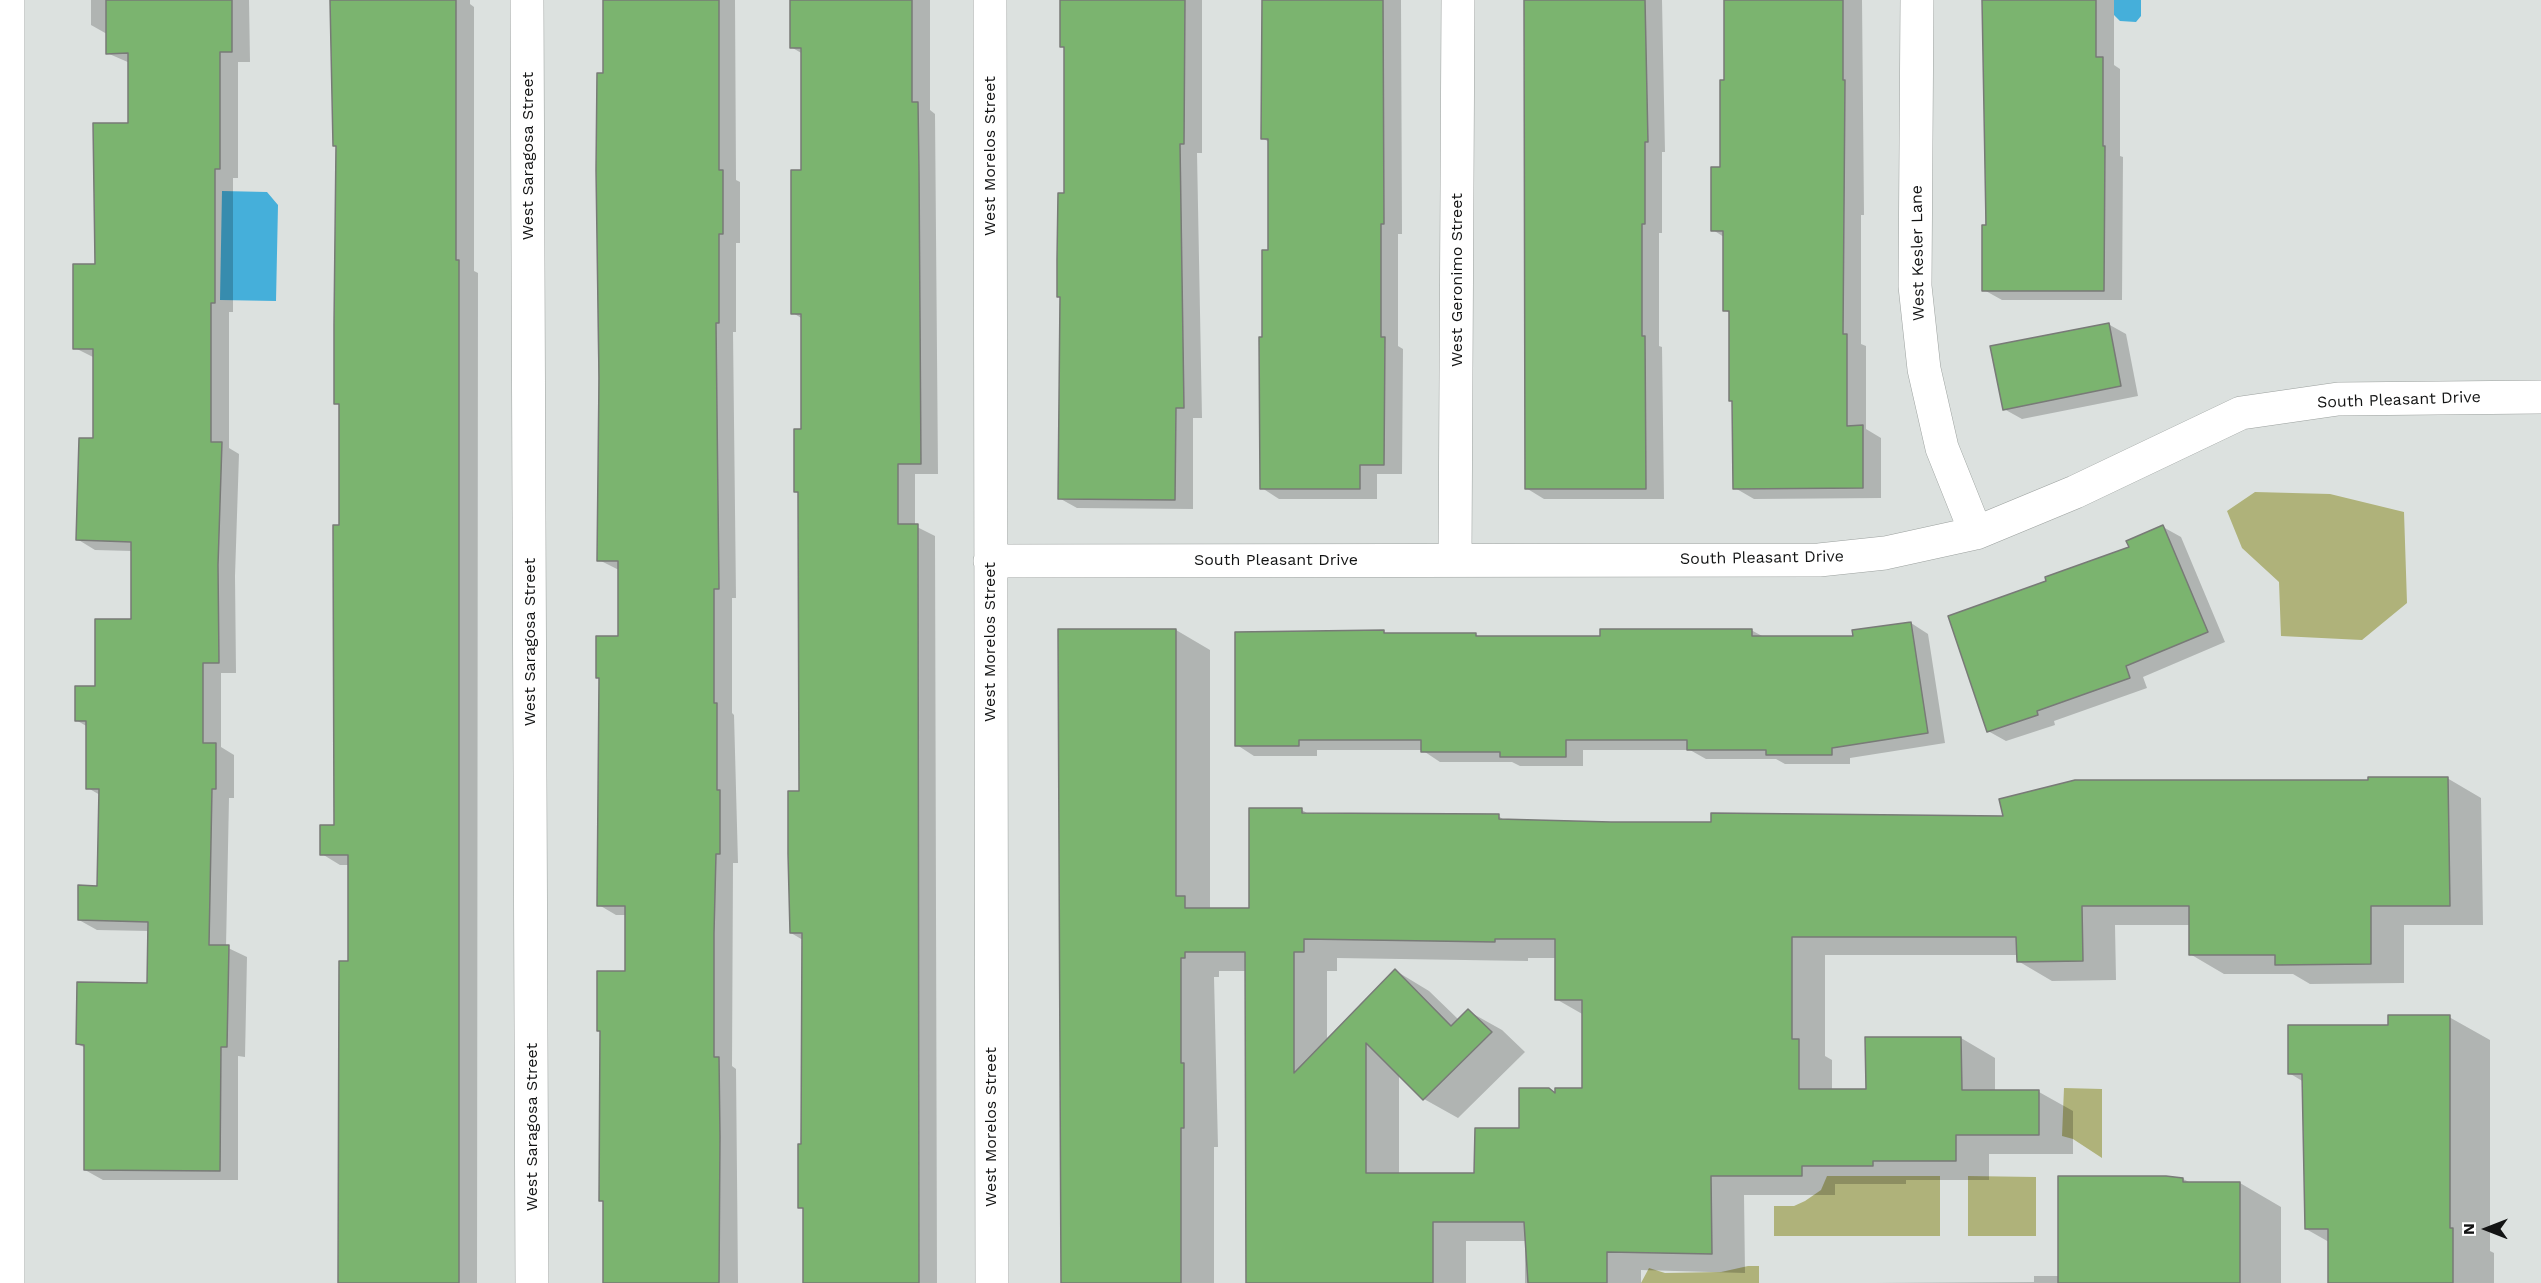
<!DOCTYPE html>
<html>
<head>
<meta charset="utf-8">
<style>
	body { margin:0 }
	#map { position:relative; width:2541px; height:1283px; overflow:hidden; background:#dce1df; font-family:"Work Sans",sans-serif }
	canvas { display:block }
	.north { position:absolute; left:2457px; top:1199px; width:60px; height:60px; -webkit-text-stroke:4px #fff; paint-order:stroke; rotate:270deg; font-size:16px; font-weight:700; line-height:24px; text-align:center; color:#131414 }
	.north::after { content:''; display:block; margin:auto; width:21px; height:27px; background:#131414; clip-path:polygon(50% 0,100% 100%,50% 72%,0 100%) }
</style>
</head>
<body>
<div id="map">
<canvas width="2541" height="1283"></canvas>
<div class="north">N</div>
</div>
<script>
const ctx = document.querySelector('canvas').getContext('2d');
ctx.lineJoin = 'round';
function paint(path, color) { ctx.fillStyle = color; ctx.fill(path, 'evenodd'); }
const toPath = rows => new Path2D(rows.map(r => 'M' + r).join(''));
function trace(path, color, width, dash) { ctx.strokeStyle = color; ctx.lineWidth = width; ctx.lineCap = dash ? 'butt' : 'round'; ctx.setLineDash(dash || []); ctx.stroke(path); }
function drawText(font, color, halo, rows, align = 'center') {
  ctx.font = font + ' "Work Sans",sans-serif'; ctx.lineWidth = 6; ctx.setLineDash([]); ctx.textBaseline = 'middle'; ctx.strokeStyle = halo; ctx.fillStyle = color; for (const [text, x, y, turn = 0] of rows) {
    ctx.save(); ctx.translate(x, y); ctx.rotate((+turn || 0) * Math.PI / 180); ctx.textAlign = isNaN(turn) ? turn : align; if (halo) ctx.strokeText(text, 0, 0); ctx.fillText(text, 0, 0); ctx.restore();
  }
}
paint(toPath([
	[2255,492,2330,494,2404,512,2407,603,2362,640,2281,636,2279,582,2242,548,2227,511],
	[2064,1088,2102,1089,2102,1158,2073,1139,2062,1136],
	[1827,1176,1940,1176,1940,1236,1774,1236,1774,1206,1794,1206,1805,1201,1821,1190],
	[1968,1176,2036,1177,2036,1236,1968,1236],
	[1748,1266,1759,1266,1759,1283,1641,1283,1649,1268,1665,1273,1721,1272]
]), '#afb27a');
paint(toPath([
	[2114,0,2141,0,2141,16,2136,22,2120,21,2114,15],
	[222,191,267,192,278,205,276,301,220,300]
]), '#45afda');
paint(toPath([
	[91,0,249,0,250,62,238,62,238,178,233,178,233,312,229,312,229,448,239,454,235,576,236,673,221,673,221,747,234,755,234,798,229,798,226,947,247,957,245,1057,238,1056,238,1180,103,1180,85,1170,86,1048,77,1044,149,985,150,931,97,930,79,920,99,887,100,795,88,788,88,727,76,720,132,620,132,551,95,550,77,539,95,440,95,358,75,348,130,125,130,63,107,53,107,34,91,25],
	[332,0,470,0,470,4,474,7,474,271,478,273,477,1283,339,1283,349,963,349,865,340,865,322,854,336,826,340,527,340,405,336,403,338,147],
	[604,0,735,0,736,180,740,182,740,243,736,243,736,332,733,332,736,598,732,598,732,713,734,715,738,863,733,863,732,1066,736,1069,738,1283,603,1283,604,1202,601,1200,626,973,626,915,616,915,599,905,601,679,597,677,619,637,619,570,599,560,597,170,604,75],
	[791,0,930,0,930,110,935,114,938,474,915,474,915,526,935,536,937,1283,804,1283,804,1210,800,1207,803,940,791,933,801,793,800,494,795,492,803,430,803,319,793,313,803,171,803,54,791,47],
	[1061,0,1202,0,1202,153,1197,153,1202,418,1193,418,1193,509,1077,508,1059,498,1061,298,1058,296,1066,195,1066,48,1061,46],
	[1263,0,1401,0,1402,234,1398,234,1398,346,1403,349,1402,474,1377,474,1377,499,1279,499,1262,488,1264,339,1269,252,1269,142,1262,138],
	[1525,0,1662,0,1665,152,1662,152,1662,233,1659,233,1659,346,1662,347,1664,499,1544,499,1526,488],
	[1727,0,1862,0,1864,215,1861,215,1861,344,1866,346,1866,429,1881,438,1881,498,1754,499,1735,488,1734,402,1730,400,1730,313,1724,310,1724,237,1713,230,1721,169],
	[1984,0,2114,0,2114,65,2120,69,2120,156,2123,157,2122,300,2002,300,1984,290,1987,122],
	[2108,324,2126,334,2138,396,2022,419,2004,409],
	[2163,527,2181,537,2225,642,2143,677,2147,688,2054,721,2055,725,2006,741,1988,731,2131,548],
	[1911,623,1928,634,1945,743,1850,758,1850,764,1785,764,1776,759,1706,759,1690,750,1583,750,1583,766,1520,766,1512,762,1440,762,1422,750,1317,750,1317,756,1254,756,1237,745,1237,633,1384,632,1389,635,1476,635,1480,637,1601,637,1751,630,1764,637,1855,637],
	[1176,630,1210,650,1210,909,1251,909,1302,810,1310,815,1498,816,1506,821,1611,824,2005,818,2370,781,2447,778,2481,798,2483,925,2404,925,2404,983,2310,984,2293,974,2224,974,2190,954,2190,925,2115,925,2116,980,2052,981,2018,961,2018,955,1825,955,1825,1056,1832,1060,1832,1090,1868,1090,1961,1038,1995,1058,1995,1092,2039,1092,2073,1111,2073,1154,1989,1154,1989,1180,1906,1180,1906,1184,1835,1184,1835,1195,1744,1195,1745,1273,1641,1270,1641,1283,1525,1283,1525,1241,1466,1241,1466,1283,1247,1283,1246,971,1219,971,1219,977,1214,977,1218,1147,1214,1147,1214,1283,1063,1283],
	[1337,958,1528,961,1528,958,1556,958,1556,999,1584,1015,1584,1089,1556,1093,1549,1089,1521,1129,1476,1175,1399,1175,1399,1074,1424,1099,1458,1118,1525,1052,1502,1030,1468,1011,1459,1020,1429,991,1396,971,1327,1041,1327,971,1337,971],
	[2449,1017,2490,1040,2490,1251,2494,1253,2494,1283,2329,1283,2329,1242,2306,1229,2304,1082,2289,1073,2389,1026],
	[2183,1179,2191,1183,2240,1183,2281,1207,2281,1283,1874,1283,2034,1282,2034,1276,2059,1276]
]), '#0003');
const building = toPath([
	[106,0,232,0,232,52,220,52,220,169,215,169,215,303,211,303,211,442,222,442,218,565,219,663,203,663,203,743,216,743,216,789,212,789,209,945,229,945,227,1047,221,1047,220,1171,84,1170,84,1045,76,1044,77,982,147,983,148,922,78,920,78,885,97,886,99,789,86,789,86,721,75,721,75,686,95,686,95,619,131,619,131,542,76,540,79,438,93,438,93,349,73,349,73,264,95,264,93,123,128,123,128,53,106,54,106,0],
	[330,0,456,0,456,260,459,260,459,1283,338,1283,339,961,348,961,348,855,320,855,320,825,334,825,333,525,339,525,339,404,334,404,334,324,336,146,333,146,330,0],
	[603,0,719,0,719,170,723,170,723,234,719,234,719,323,716,323,719,589,714,589,714,703,717,703,717,790,720,790,720,854,716,854,714,933,714,1057,719,1057,720,1137,719,1283,603,1283,603,1201,599,1201,600,1031,597,1031,597,971,625,971,625,906,597,906,599,678,596,678,596,636,618,636,618,561,597,561,599,378,596,170,597,73,603,73,603,0],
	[790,0,912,0,912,102,918,102,919,170,921,464,898,464,898,524,918,524,919,1283,803,1283,803,1208,798,1208,798,1144,801,1144,802,933,790,933,788,854,788,791,799,791,798,492,794,492,794,429,801,429,801,314,791,314,791,170,801,170,801,48,790,48,790,0],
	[1060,0,1185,0,1184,144,1180,144,1184,408,1176,408,1175,500,1058,499,1060,297,1057,297,1057,259,1058,193,1064,193,1064,47,1060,47,1060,0],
	[1262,0,1383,0,1384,224,1381,224,1381,337,1385,337,1384,465,1360,465,1360,489,1260,489,1259,337,1262,337,1262,250,1268,250,1268,139,1261,139,1262,0],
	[1524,0,1645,0,1648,142,1645,142,1645,224,1642,224,1642,336,1645,336,1646,489,1525,489,1524,0],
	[1724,0,1843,0,1843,80,1845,80,1843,334,1847,334,1847,426,1863,425,1863,488,1733,489,1732,401,1729,401,1729,311,1723,311,1723,231,1711,231,1711,167,1720,167,1720,80,1724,80,1724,0],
	[1982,0,2096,0,2096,57,2103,57,2103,146,2105,146,2104,291,1982,291,1982,225,1986,225,1982,0],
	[2109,323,2121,386,2003,410,1990,346,2109,323],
	[2163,525,2208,632,2126,666,2130,678,2037,711,2038,715,1987,732,1948,616,2046,581,2045,577,2129,547,2126,541,2163,525],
	[1911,622,1928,733,1832,748,1832,755,1766,755,1766,750,1687,750,1687,740,1566,740,1566,757,1500,757,1500,752,1421,752,1421,740,1299,740,1299,746,1235,746,1235,632,1384,630,1384,633,1476,633,1476,636,1600,636,1600,629,1752,629,1752,636,1853,636,1852,630,1911,622],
	[1058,629,1176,629,1176,896,1185,896,1185,908,1249,908,1249,808,1302,808,1302,813,1499,814,1499,819,1611,822,1711,822,1711,813,2003,816,1999,799,2075,780,2368,780,2368,777,2448,777,2450,906,2371,906,2371,964,2275,965,2275,955,2189,955,2189,906,2082,906,2083,961,2017,962,2016,937,1792,937,1792,1039,1799,1039,1799,1089,1866,1089,1865,1037,1961,1037,1962,1090,2039,1090,2039,1135,1956,1135,1956,1161,1873,1161,1873,1166,1802,1166,1802,1176,1711,1176,1712,1254,1607,1252,1607,1283,1528,1283,1524,1222,1433,1222,1433,1283,1246,1283,1245,952,1185,952,1185,958,1181,958,1181,1063,1184,1063,1184,1128,1181,1128,1181,1283,1061,1283,1058,629],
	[1304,939,1495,942,1495,939,1555,939,1555,1000,1582,1000,1582,1088,1555,1088,1555,1093,1549,1088,1519,1088,1519,1128,1475,1128,1474,1173,1366,1173,1366,1043,1423,1100,1492,1032,1468,1009,1451,1026,1395,969,1294,1073,1294,952,1304,952,1304,939],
	[2388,1015,2450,1015,2450,1228,2453,1228,2453,1283,2328,1283,2328,1229,2305,1229,2302,1074,2288,1074,2288,1025,2388,1025,2388,1015],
	[2058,1176,2166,1176,2183,1178,2183,1182,2240,1182,2240,1283,2058,1283,2058,1176]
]);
paint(building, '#7bb46f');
trace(building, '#787a77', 1.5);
const minor = toPath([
	[8,0,8,1283],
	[527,0,532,1283],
	[990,0,992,1283],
	[1917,0,1915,286,1924,369,1942,448,1976,533],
	[1455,560,1458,0],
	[990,561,1819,560,1885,553,1976,533,2075,492,2241,413,2338,399,2541,397]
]);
trace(minor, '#9ba09e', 34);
trace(minor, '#fff', 33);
drawText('16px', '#131414', '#fff', [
	["West Saragosa Street",528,156,-90],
	["West Morelos Street",990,156,-90],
	["West Kesler Lane",1918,253,-91],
	["West Geronimo Street",1457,280,-90],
	["South Pleasant Drive",2399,400,-2],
	["South Pleasant Drive",1762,558,-1],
	["South Pleasant Drive",1276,560],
	["West Saragosa Street",530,642,-90],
	["West Morelos Street",990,642,-90],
	["West Saragosa Street",532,1127,-90],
	["West Morelos Street",991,1127,-90]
]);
</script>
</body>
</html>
